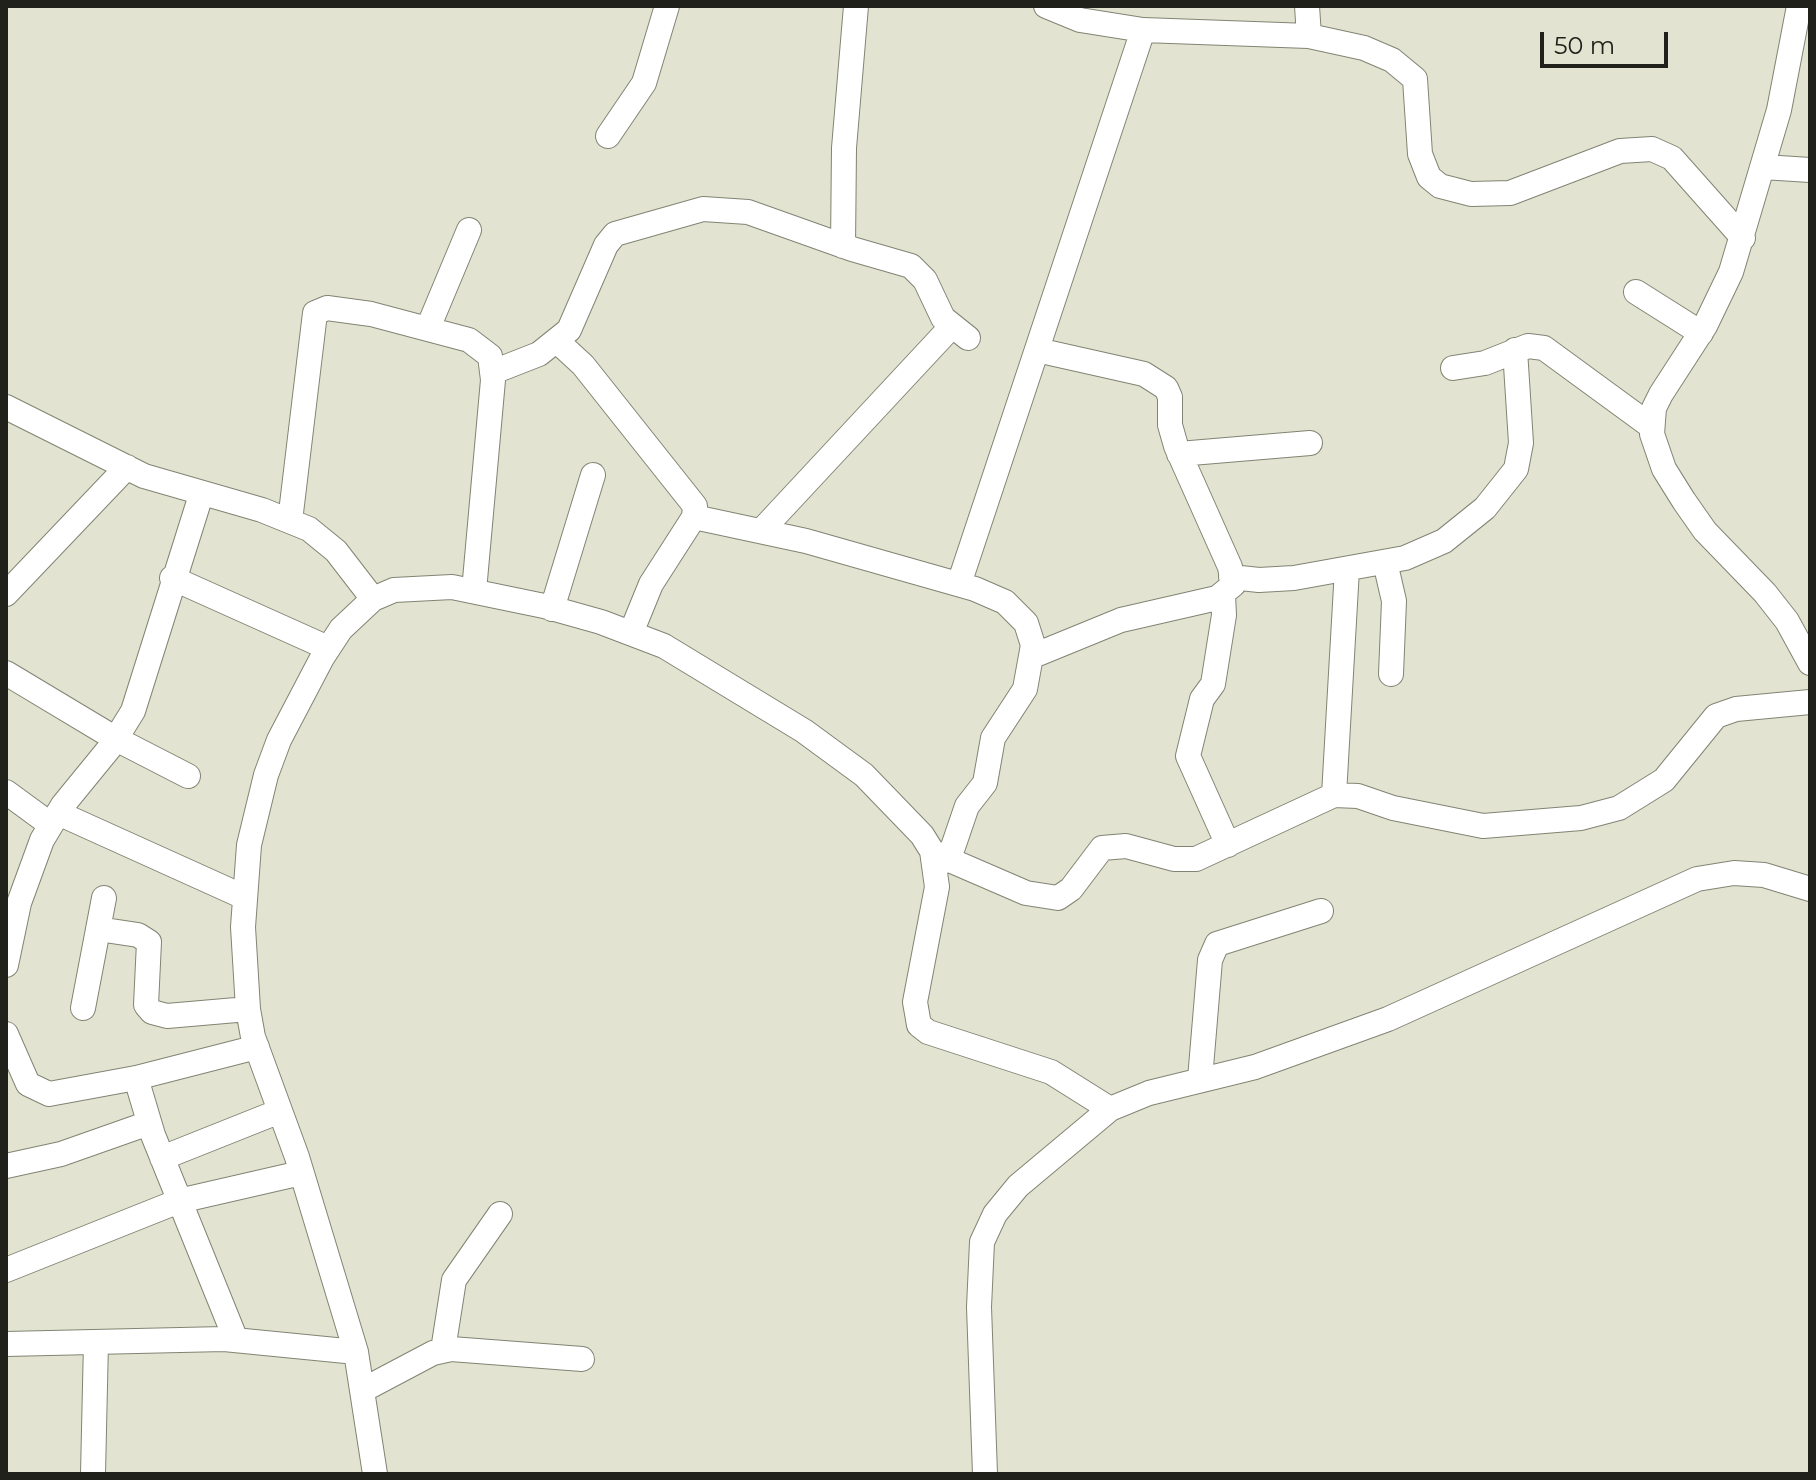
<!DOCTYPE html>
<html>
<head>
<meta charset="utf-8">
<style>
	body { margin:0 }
	#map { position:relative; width:1816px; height:1480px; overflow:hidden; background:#e2e4d1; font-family:Montserrat,sans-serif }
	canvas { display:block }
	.frame { position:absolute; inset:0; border:8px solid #20211a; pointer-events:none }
	.scale { position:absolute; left:1540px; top:32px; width:128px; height:36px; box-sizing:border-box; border:4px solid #20211a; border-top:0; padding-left:10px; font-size:24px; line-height:28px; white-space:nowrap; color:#20211a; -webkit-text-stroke:6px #e2e4d1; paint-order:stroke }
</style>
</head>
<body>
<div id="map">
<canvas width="1816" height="1480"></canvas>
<div class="frame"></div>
<div class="scale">50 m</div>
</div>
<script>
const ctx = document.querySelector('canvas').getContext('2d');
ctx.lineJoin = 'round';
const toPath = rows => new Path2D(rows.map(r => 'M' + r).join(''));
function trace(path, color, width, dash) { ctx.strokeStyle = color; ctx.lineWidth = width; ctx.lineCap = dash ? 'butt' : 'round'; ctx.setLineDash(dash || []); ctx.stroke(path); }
const minor = toPath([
	[1046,6,1080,20,1143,30,1309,36,1364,48,1392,60,1415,79,1420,154,1429,177,1440,186,1471,194,1510,193,1620,151,1652,149,1672,158,1743,238],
	[1307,6,1309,36],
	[1799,6,1779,110,1731,272,1705,326,1661,394,1654,408,1652,434,1664,469,1684,501,1705,531,1765,593,1787,621,1810,663],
	[608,136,644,83,667,6],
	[1763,167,1810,170],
	[843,246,844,148,856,6],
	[1636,292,1701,333],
	[428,328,469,230],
	[558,342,583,365,695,506,694,517,651,584,631,633],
	[1453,368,1485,363,1528,346,1544,348,1652,427],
	[493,372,539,354,569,330,606,245,615,234,703,209,748,212,852,249,911,266,925,280,943,318,968,338],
	[6,407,144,476,262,510,309,529,336,551,373,599],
	[1179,454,1310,443],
	[694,517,806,541,975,589,1005,602,1026,623,1033,645,1025,689,993,738,985,783,967,806,953,847,936,868],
	[290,521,315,313,327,308,371,314,469,340,490,356,493,380,474,591],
	[762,530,952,326],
	[1385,562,1394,601,1391,674],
	[1231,577,1259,580,1294,578,1405,558,1444,541,1485,508,1516,469,1521,443,1515,350],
	[172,578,328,648],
	[959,584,1143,30],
	[6,594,127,467],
	[1223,595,1224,615,1213,684,1202,699,1188,756,1228,845],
	[552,609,593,475],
	[1033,656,1121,620,1217,598,1233,585,1230,567,1176,446,1170,425,1170,397,1166,388,1144,374,1037,350],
	[6,673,116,739,188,776],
	[6,792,51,825],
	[1334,795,1347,569],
	[58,813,244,897],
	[945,858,1026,893,1058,898,1071,889,1102,848,1126,846,1174,859,1196,859,1334,795,1358,796,1393,808,1483,826,1581,818,1619,808,1664,780,1716,716,1736,709,1810,702],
	[98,929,138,935,149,942,146,1005,152,1012,167,1016,248,1009],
	[6,965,19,903,42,840,63,805,112,745,133,711,201,495],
	[83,1008,104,898],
	[6,1034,28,1084,49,1094,136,1078,257,1047],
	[136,1078,153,1135,236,1340],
	[1200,1079,1210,960,1217,944,1321,911],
	[162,1158,280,1111],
	[6,1166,61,1154,149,1123],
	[6,1270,179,1201,301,1173],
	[6,1344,224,1339,356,1352],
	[443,1350,454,1280,500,1214],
	[363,1390,433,1353,451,1349,582,1359],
	[93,1474,96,1342],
	[375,1474,356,1352,297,1157,253,1037,248,1009,243,927,249,845,266,775,279,740,322,658,341,629,373,599,394,590,452,587,544,606,601,622,664,646,804,731,864,775,922,835,932,851,937,887,915,1002,919,1025,928,1032,1051,1072,1110,1109],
	[985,1474,979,1307,982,1242,995,1214,1018,1186,1110,1109,1149,1093,1255,1067,1388,1019,1697,879,1734,873,1764,875,1810,889]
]);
trace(minor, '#828473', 26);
trace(minor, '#fff', 24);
</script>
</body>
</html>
